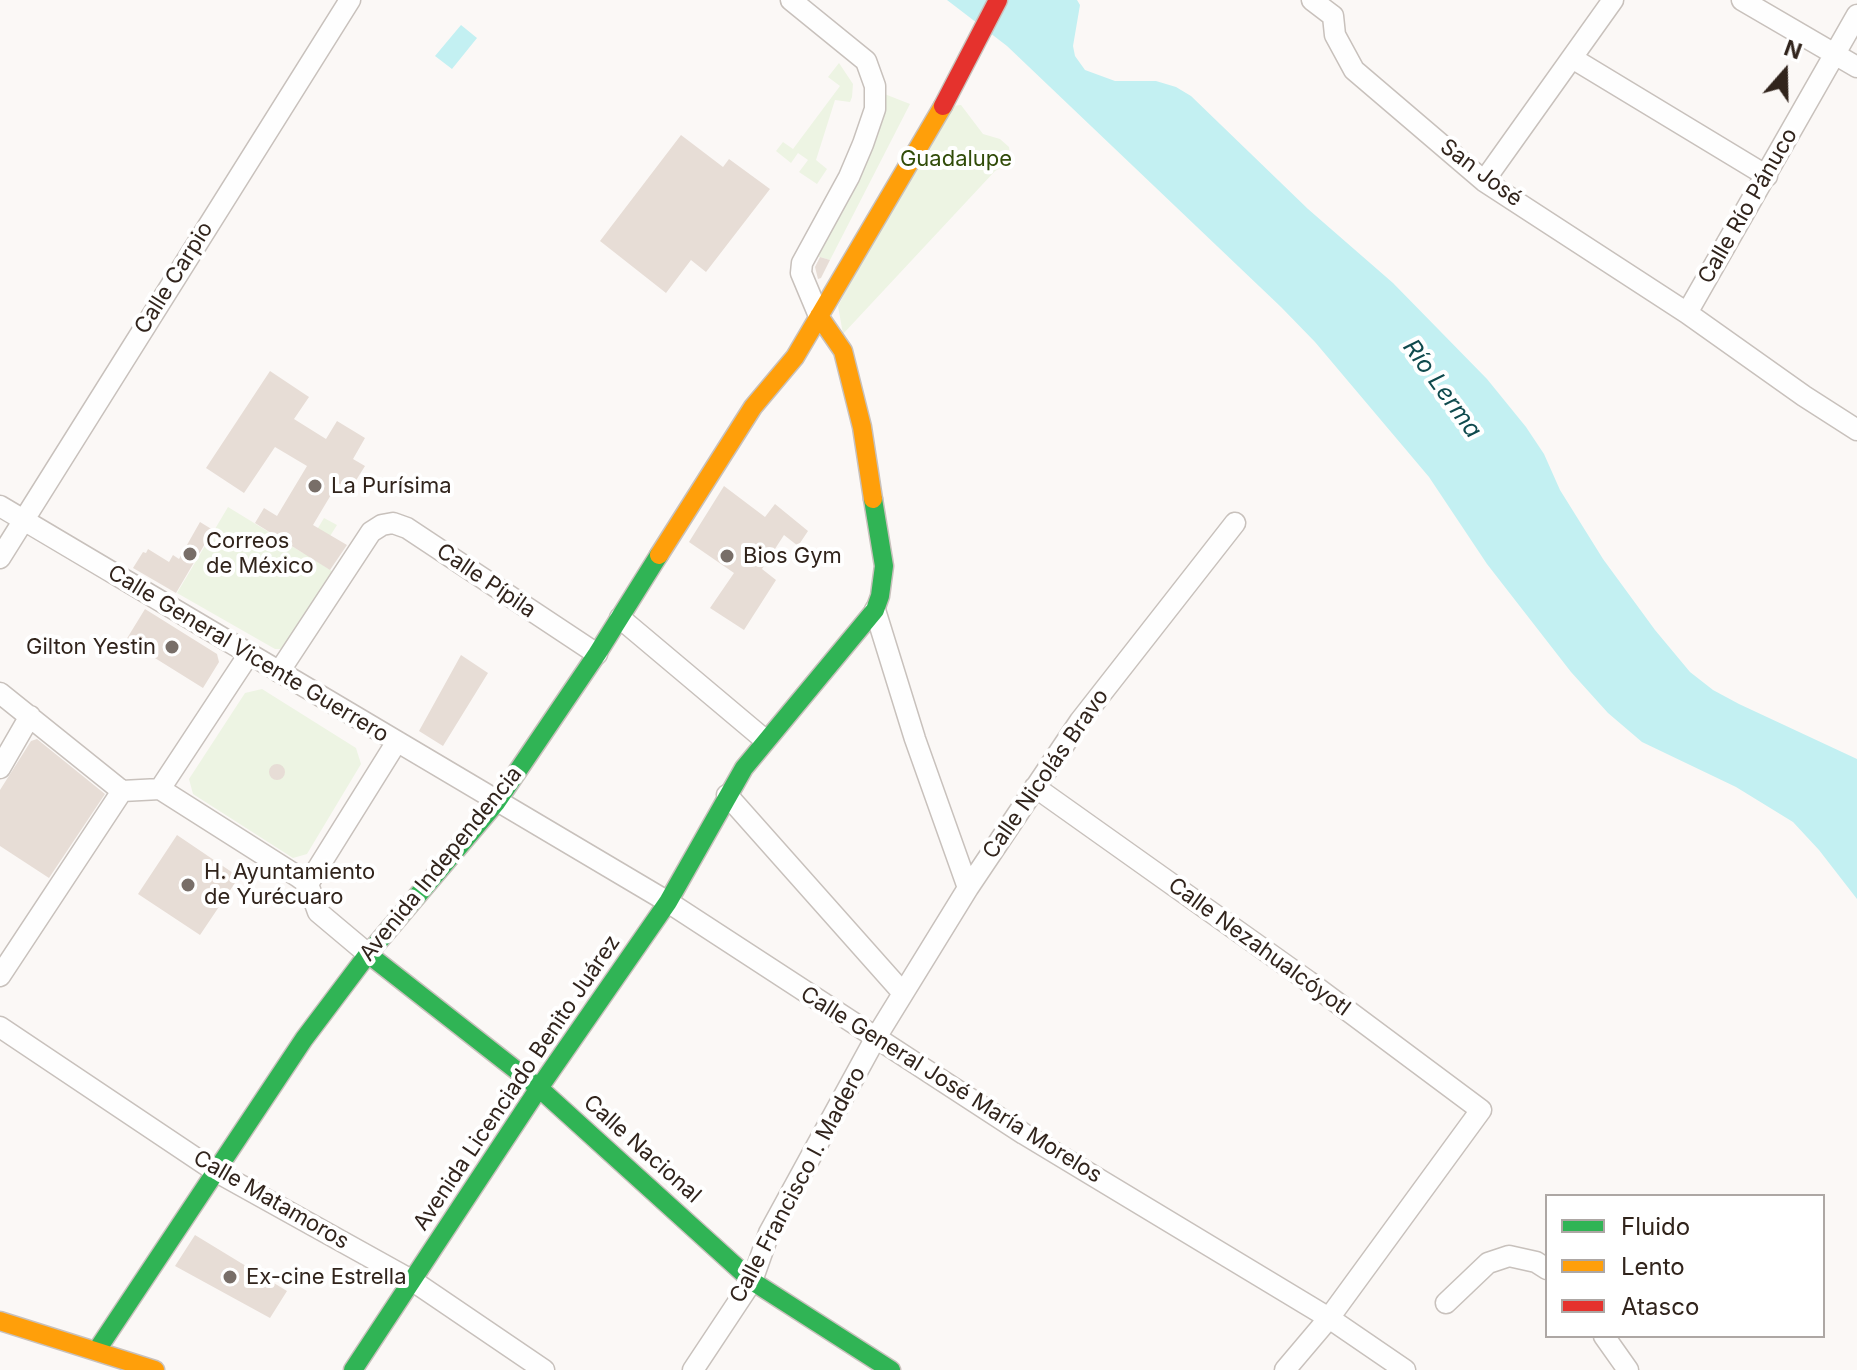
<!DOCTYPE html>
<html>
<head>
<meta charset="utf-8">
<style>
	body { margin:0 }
	#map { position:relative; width:1857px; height:1370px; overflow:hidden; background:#fbf8f6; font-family:Inter,sans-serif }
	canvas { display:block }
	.legend { position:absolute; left:1545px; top:1194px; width:280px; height:144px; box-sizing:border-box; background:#fff; border:2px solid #ada7a4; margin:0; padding:10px 14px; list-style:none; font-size:24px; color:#31241c }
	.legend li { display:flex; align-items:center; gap:16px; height:40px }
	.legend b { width:40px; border:2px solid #ada7a4 }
	.north { position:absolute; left:1745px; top:32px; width:80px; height:80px; -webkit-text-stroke:6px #fff; paint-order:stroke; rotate:20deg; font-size:22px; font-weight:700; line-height:32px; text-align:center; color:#31241c }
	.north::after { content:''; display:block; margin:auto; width:28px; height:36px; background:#31241c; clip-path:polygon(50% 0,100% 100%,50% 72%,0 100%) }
</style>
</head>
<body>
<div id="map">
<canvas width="1857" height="1370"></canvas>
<ul class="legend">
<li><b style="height:10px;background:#30b455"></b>Fluido</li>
<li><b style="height:10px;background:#ff9f0a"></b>Lento</li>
<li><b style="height:10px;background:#e5322d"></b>Atasco</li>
</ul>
<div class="north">N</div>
</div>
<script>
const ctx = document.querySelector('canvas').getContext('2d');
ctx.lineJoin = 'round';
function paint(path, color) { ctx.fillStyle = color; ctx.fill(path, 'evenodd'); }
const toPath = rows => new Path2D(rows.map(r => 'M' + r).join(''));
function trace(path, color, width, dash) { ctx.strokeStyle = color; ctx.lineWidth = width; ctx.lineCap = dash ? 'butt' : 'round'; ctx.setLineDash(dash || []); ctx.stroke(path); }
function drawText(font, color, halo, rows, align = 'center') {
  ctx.font = font + ' Inter,sans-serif'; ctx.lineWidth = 8; ctx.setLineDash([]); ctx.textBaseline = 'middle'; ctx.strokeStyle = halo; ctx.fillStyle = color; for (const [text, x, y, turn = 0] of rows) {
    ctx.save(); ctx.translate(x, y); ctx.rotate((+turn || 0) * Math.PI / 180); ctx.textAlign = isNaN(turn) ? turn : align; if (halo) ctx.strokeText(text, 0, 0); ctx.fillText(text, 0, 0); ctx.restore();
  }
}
paint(toPath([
	[839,63,853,84,852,97,850,102,835,100,816,160,827,169,817,184,799,172,808,160,798,153,791,163,776,151,783,142,793,149,840,86,828,77],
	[882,93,910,104,830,260,812,255],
	[961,105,983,134,1000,139,1009,147,1010,153,1006,165,995,171,843,334,838,306,942,107],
	[228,507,303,553,324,518,337,525,315,560,335,573,286,649,275,649,177,593],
	[262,689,356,748,361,764,307,854,293,858,193,794,189,779,245,693]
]), '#edf4e3');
paint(toPath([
	[947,0,1077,0,1080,5,1073,46,1075,56,1085,70,1115,81,1156,81,1176,87,1191,96,1308,209,1393,283,1487,379,1526,427,1544,454,1560,490,1603,559,1655,630,1690,672,1713,690,1739,704,1857,759,1857,899,1819,850,1793,822,1736,787,1642,742,1608,713,1571,672,1487,564,1429,477,1315,342,1281,307,1007,46],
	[461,25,477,38,452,69,435,56]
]), '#c3f0f2');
paint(toPath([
	[681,135,723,167,729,159,770,189,706,272,691,260,666,293,600,241],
	[820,257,830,260,821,278,818,279,815,267],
	[270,371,309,397,294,419,326,439,337,421,365,438,353,459,365,466,350,490,338,483,313,525,347,545,330,570,255,523,264,508,277,516,307,466,275,447,244,493,206,468],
	[724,486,765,517,775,504,808,531,798,546,784,535,762,569,776,580,744,630,710,608,734,573,689,542],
	[200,522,213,530,176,593,133,568,143,552,146,553,148,549,169,562,173,555,179,559],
	[145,609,217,654,219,662,203,688,126,640],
	[461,655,488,673,443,746,419,731],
	[37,739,105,794,49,878,0,846,0,790,31,741],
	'269 772a8 8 0 1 1 16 0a8 8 0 1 1-16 0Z',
	[177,835,239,877,200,935,138,894],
	[195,1235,287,1291,270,1318,175,1266]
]), '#e7ddd6');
const street = toPath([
	[791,0,866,61,875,86,875,109,863,144,849,177,802,263,801,273,819,316],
	[1312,0,1333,16,1335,35,1354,70,1484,181,1687,313,1804,396,1857,430],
	[1742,0,1857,67],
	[1572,58,1767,176],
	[1484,181,1613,0],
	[1687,313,1857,15],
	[0,506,668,902,1024,1134,1329,1318,1405,1370],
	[0,558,350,0],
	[875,610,915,739,968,888],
	[620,618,765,740],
	[279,672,371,532,382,525,393,523,407,528,597,654],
	[0,693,122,791],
	[0,768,30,716],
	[1035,787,1308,981,1481,1110,1329,1318,1285,1370],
	[160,789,249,654],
	[122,791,160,789,297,876,308,884,318,912,368,954],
	[727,795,903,993],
	[308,884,396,743],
	[0,976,122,791],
	[0,1027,215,1171,413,1281,544,1370],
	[1446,1303,1488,1263,1509,1256,1536,1262,1547,1269],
	[1604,1336,1628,1370],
	[693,1370,752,1281,769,1233,875,1039,968,888,1080,721,1235,523]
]);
const fast = toPath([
	[368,954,539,1088,752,1281,891,1370],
	[97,1350,304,1039,368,954,496,803,597,654,659,555],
	[353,1370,539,1088,668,902,744,768,875,610,880,596,884,566,873,499]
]);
const slow = toPath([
	[819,316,843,351,862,427,873,499],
	[659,555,753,407,795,357,943,106],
	[0,1321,155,1370]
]);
const jam = toPath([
	[943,106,998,0]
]);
trace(street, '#c8c1bc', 23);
trace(fast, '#c8c1bc', 21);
trace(slow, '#c8c1bc', 21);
trace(jam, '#c8c1bc', 21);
trace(street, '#fefefe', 20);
trace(fast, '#30b455', 18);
trace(slow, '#ff9f0a', 18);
trace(jam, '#e5322d', 18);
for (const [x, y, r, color] of [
	[315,486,8,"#786e68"],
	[190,554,8,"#786e68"],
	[727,556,8,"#786e68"],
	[172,647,8,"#786e68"],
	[188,885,8,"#786e68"],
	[230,1277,8,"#786e68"]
]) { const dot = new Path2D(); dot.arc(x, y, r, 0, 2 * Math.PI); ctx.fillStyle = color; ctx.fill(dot); trace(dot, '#fff', 3); }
drawText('22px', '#314c09', '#fff', [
	["Guadalupe",956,159]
]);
drawText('22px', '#31241c', '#fff', [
	["San José",1481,173,37],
	["Calle Río Pánuco",1748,206,-60],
	["Calle Carpio",174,278,-58],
	["Calle Pípila",486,581,34],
	["Calle General Vicente Guerrero",248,654,31],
	["Calle Nicolás Bravo",1046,774,-55],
	["Avenida Independencia",441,864,-51],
	["Calle Nezahualcóyotl",1259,947,36],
	["Avenida Licenciado Benito Juárez",517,1083,-56],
	["Calle General José María Morelos",951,1085,32],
	["Calle Nacional",642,1149,42],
	["Calle Francisco I. Madero",798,1185,-62],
	["Calle Matamoros",271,1200,30]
]);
drawText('22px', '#31241c', '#fff', [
	["La Purísima",331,486],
	["Correos",206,541],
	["de México",206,566],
	["Bios Gym",743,556],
	["Gilton Yestin",156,647,"right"],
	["H. Ayuntamiento",204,872],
	["de Yurécuaro",204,897],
	["Ex-cine Estrella",246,1277]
], 'left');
drawText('italic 24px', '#0f4a4d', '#fff', [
	["Río Lerma",1442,389,54]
]);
</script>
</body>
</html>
